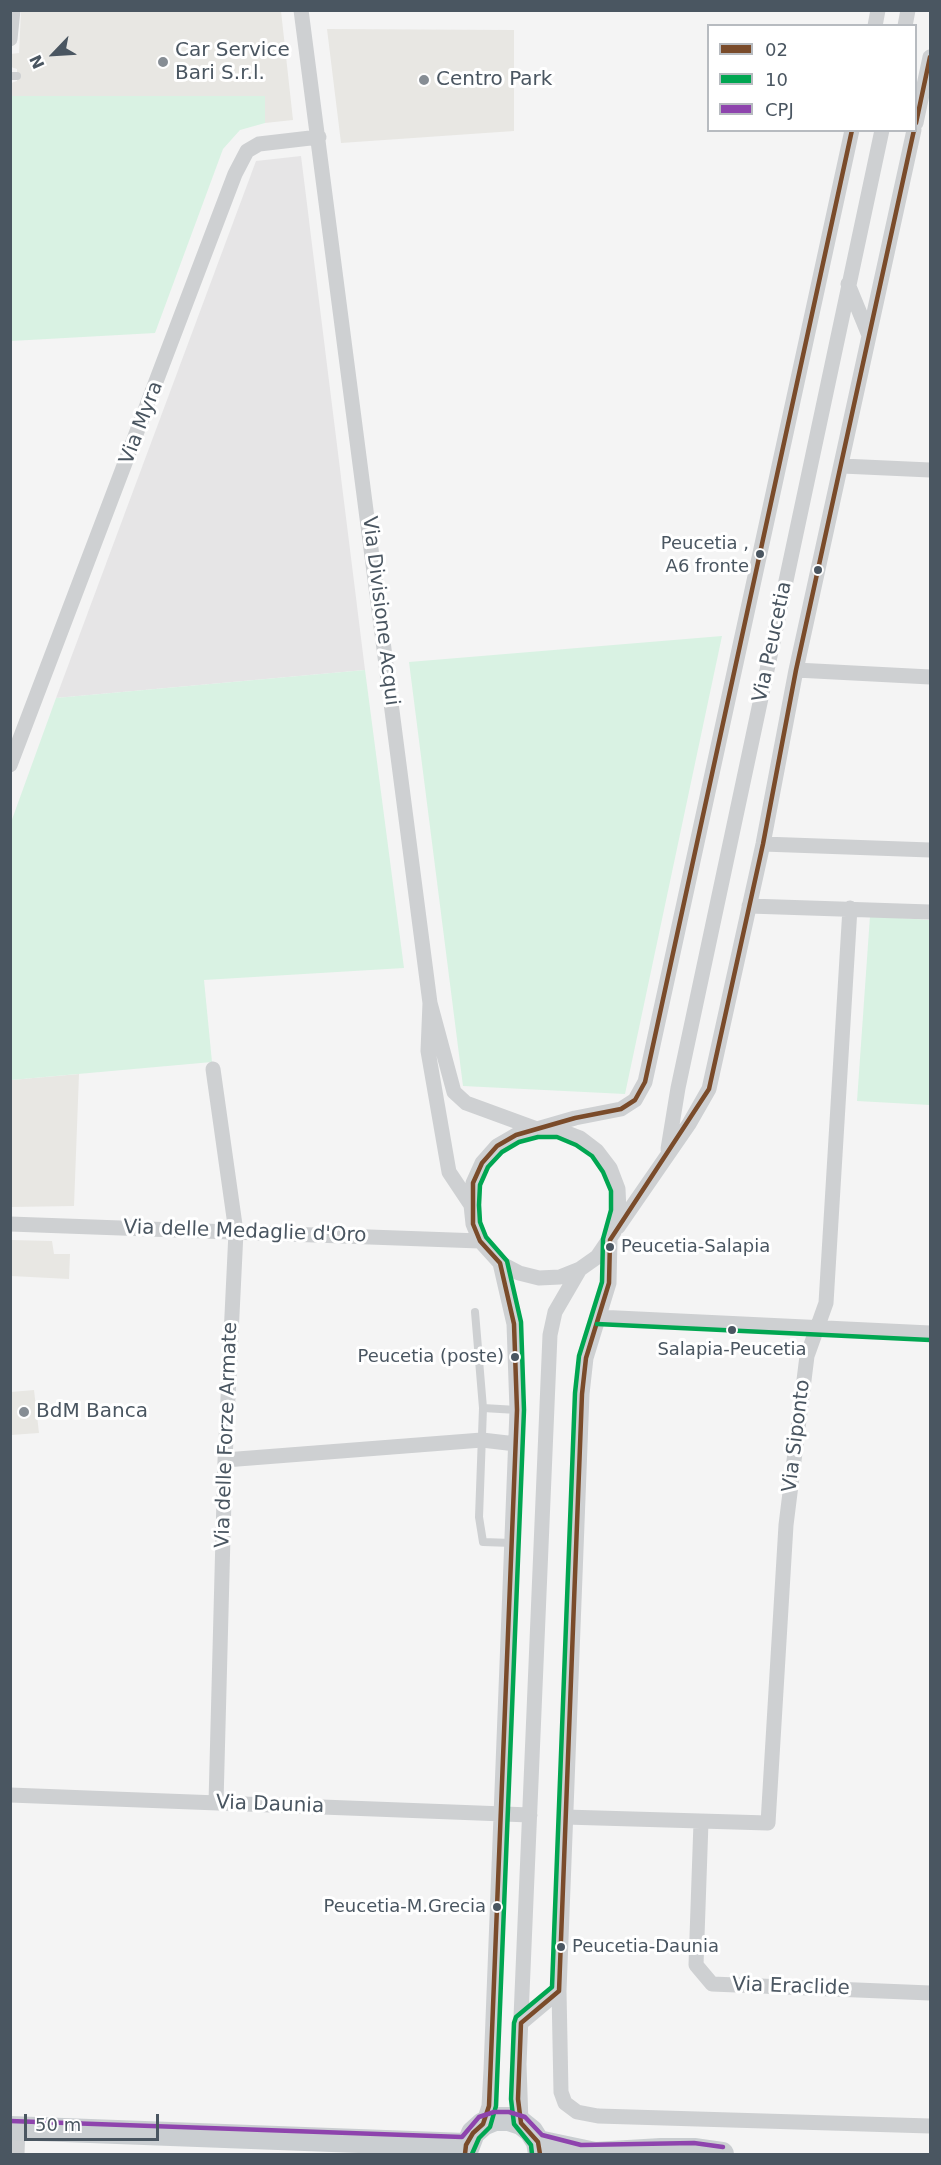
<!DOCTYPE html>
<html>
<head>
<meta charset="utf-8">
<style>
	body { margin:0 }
	#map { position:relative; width:941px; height:2165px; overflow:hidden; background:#f4f4f4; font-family:"DejaVu Sans",sans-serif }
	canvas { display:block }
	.frame { position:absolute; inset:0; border:12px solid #4a5661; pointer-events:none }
	.legend { position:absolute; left:707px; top:24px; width:210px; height:108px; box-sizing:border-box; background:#fff; border:2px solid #b7bbc0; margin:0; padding:8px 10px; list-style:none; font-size:18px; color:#4a5661 }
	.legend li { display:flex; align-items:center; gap:12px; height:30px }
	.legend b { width:30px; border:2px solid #b7bbc0 }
	.north { position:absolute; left:24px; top:24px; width:60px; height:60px; -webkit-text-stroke:4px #fff; paint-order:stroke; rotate:245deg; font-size:16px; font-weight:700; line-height:24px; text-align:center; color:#4a5661 }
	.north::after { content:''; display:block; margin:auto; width:21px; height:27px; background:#4a5661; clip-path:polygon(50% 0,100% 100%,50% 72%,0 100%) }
	.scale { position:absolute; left:24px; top:2114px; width:135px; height:27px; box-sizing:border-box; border:3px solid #4a5661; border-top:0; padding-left:8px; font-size:18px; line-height:21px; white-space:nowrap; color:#4a5661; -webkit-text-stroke:4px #fff; paint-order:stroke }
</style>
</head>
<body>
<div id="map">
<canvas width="941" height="2165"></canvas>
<div class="frame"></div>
<ul class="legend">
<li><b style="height:8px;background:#7a4b2a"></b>02</li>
<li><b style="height:8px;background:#00a651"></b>10</li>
<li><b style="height:8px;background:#8e44ad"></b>CPJ</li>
</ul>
<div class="north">N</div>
<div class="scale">50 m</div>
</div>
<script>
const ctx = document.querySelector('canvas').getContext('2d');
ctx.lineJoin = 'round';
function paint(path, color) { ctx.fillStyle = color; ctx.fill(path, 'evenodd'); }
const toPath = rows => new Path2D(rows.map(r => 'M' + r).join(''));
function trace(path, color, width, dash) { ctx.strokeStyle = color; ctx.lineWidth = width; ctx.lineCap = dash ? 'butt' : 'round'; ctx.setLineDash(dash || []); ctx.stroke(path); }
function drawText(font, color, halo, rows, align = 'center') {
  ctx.font = font + ' "DejaVu Sans",sans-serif'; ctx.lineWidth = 6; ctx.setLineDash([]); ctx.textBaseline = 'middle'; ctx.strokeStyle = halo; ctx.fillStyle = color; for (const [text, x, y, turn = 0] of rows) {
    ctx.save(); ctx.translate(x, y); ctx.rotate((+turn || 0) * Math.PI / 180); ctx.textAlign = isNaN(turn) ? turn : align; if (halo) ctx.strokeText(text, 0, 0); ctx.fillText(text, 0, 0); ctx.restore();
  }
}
paint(toPath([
	[21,11,281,11,293,120,265,123,265,96,11,96,11,83,17,81,17,69,11,67,10,54,19,53],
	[327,29,514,30,514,131,341,143],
	[79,1074,74,1206,11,1207,11,1080],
	[11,1240,52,1241,54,1254,70,1254,69,1279,11,1276],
	[34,1390,39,1433,11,1435,11,1392]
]), '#e8e7e3');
paint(toPath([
	[301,156,365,670,56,698,256,161]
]), '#e6e5e6');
paint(toPath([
	[11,96,265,96,265,123,240,130,223,149,155,333,11,341],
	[722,636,625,1094,463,1086,409,662],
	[365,670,404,968,204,980,212,1062,11,1080,10,825,56,698],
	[870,916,930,920,930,1105,857,1101]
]), '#d9f2e3');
trace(toPath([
	[10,76,17,76],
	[475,1312,483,1408,479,1517,483,1542,512,1543],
	[483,1408,517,1410]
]), '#ced0d2', 8);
trace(toPath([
	[301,10,430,1003,428,1051,449,1172,471,1205],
	[875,26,878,10],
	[905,26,908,10],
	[10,39,13,10],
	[916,123,930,57],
	[848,284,868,333],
	[842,466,930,470],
	[796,670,930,677],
	[10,765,235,174,247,151,259,144,319,137],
	[763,844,930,850],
	[749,906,930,912],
	[430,1003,454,1092,466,1103,537,1129,559,1130,580,1138,597,1151,610,1168,618,1189,619,1211,614,1232,597,1257,580,1269,560,1277,539,1278,519,1273,500,1263,480,1241,473,1224,471,1205,473,1183,482,1163,497,1146,516,1135,537,1129,575,1118,621,1109,635,1100,645,1082,852,130],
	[213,1069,236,1232,225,1460,216,1803],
	[668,1149,678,1088,882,130],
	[10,1224,480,1241],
	[618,1227,689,1124,709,1089,763,844,796,670,914,130],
	[610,1240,609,1283,586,1358,582,1394,559,1991,561,2092,565,2103,577,2112,598,2116,930,2126],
	[597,1317,930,1333],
	[225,1460,482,1440,516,1444],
	[10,1795,530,1815],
	[565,1817,768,1823,786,1525,807,1356,826,1303,850,908],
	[701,1822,696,1965,712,1984,930,1993],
	[521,2023,559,1991],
	[521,2123,519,2064,550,1335,555,1312,580,1269],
	[483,2124,489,2106,491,2070,517,1410,514,1324,500,1263],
	[17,2154,18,2128]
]), '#ced0d2', 15);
trace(toPath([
	[10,2128,466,2145],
	[538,2142,595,2154,661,2150,694,2150,722,2154],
	[465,2154,473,2133,483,2124,495,2119,509,2119,521,2123,531,2131,538,2142,540,2154]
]), '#caced1', 24);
trace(toPath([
	[916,123,930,57],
	[465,2154,466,2145,473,2133,483,2124,489,2106,517,1410,514,1324,500,1263,480,1241,473,1224,473,1183,482,1163,497,1146,516,1135,575,1118,621,1109,635,1100,645,1082,852,130],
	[540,2154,538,2142,521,2123,518,2099,521,2023,559,1991,582,1394,586,1358,609,1283,610,1240,709,1089,763,844,796,670,914,130]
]), '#7a4b2a', 4.5);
trace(toPath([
	[597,1324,930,1340],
	[472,2154,479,2138,490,2127,496,2106,524,1410,521,1322,507,1261,486,1237,480,1222,479,1205,480,1185,488,1167,502,1152,519,1142,538,1137,557,1137,576,1145,592,1156,603,1172,611,1191,611,1210,603,1239,602,1282,579,1356,575,1393,552,1987,516,2017,514,2023,511,2099,514,2124,531,2145,532,2154]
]), '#00a651', 4.5);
trace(toPath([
	[10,2121,462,2137,479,2117,494,2112,509,2112,525,2117,542,2135,581,2145,694,2143,723,2147]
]), '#8e44ad', 4.5);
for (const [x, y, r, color] of [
	[163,62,6,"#868d94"],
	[424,80,6,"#868d94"],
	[760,554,5,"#4a5661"],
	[818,570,5,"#4a5661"],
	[610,1247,5,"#4a5661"],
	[732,1330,5,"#4a5661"],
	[515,1357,5,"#4a5661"],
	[24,1412,6,"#868d94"],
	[497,1907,5,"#4a5661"],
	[561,1947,5,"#4a5661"]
]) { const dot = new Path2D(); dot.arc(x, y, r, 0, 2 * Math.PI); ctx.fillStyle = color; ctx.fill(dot); trace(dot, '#fff', 2); }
drawText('18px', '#4a5661', '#fff', [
	["Peucetia ,",749,544],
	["A6 fronte",749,567],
	["Peucetia-Salapia",621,1247,"left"],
	["Salapia-Peucetia",732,1350,"center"],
	["Peucetia (poste)",504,1357],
	["Peucetia-M.Grecia",486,1907],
	["Peucetia-Daunia",572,1947,"left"]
], 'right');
drawText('20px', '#4a5661', '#fff', [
	["Car Service",175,51],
	["Bari S.r.l.",175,74],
	["Centro Park",436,80],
	["BdM Banca",36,1412]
], 'left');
drawText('20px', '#4a5661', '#fff', [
	["Via Myra",142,423,-69],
	["Via Divisione Acqui",380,611,83],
	["Via Peucetia",773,642,-78],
	["Via delle Medaglie d'Oro",245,1232,2],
	["Via delle Forze Armate",227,1435,-88],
	["Via Siponto",797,1436,-83],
	["Via Daunia",270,1805,2],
	["Via Eraclide",791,1987,2]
]);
</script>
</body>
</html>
